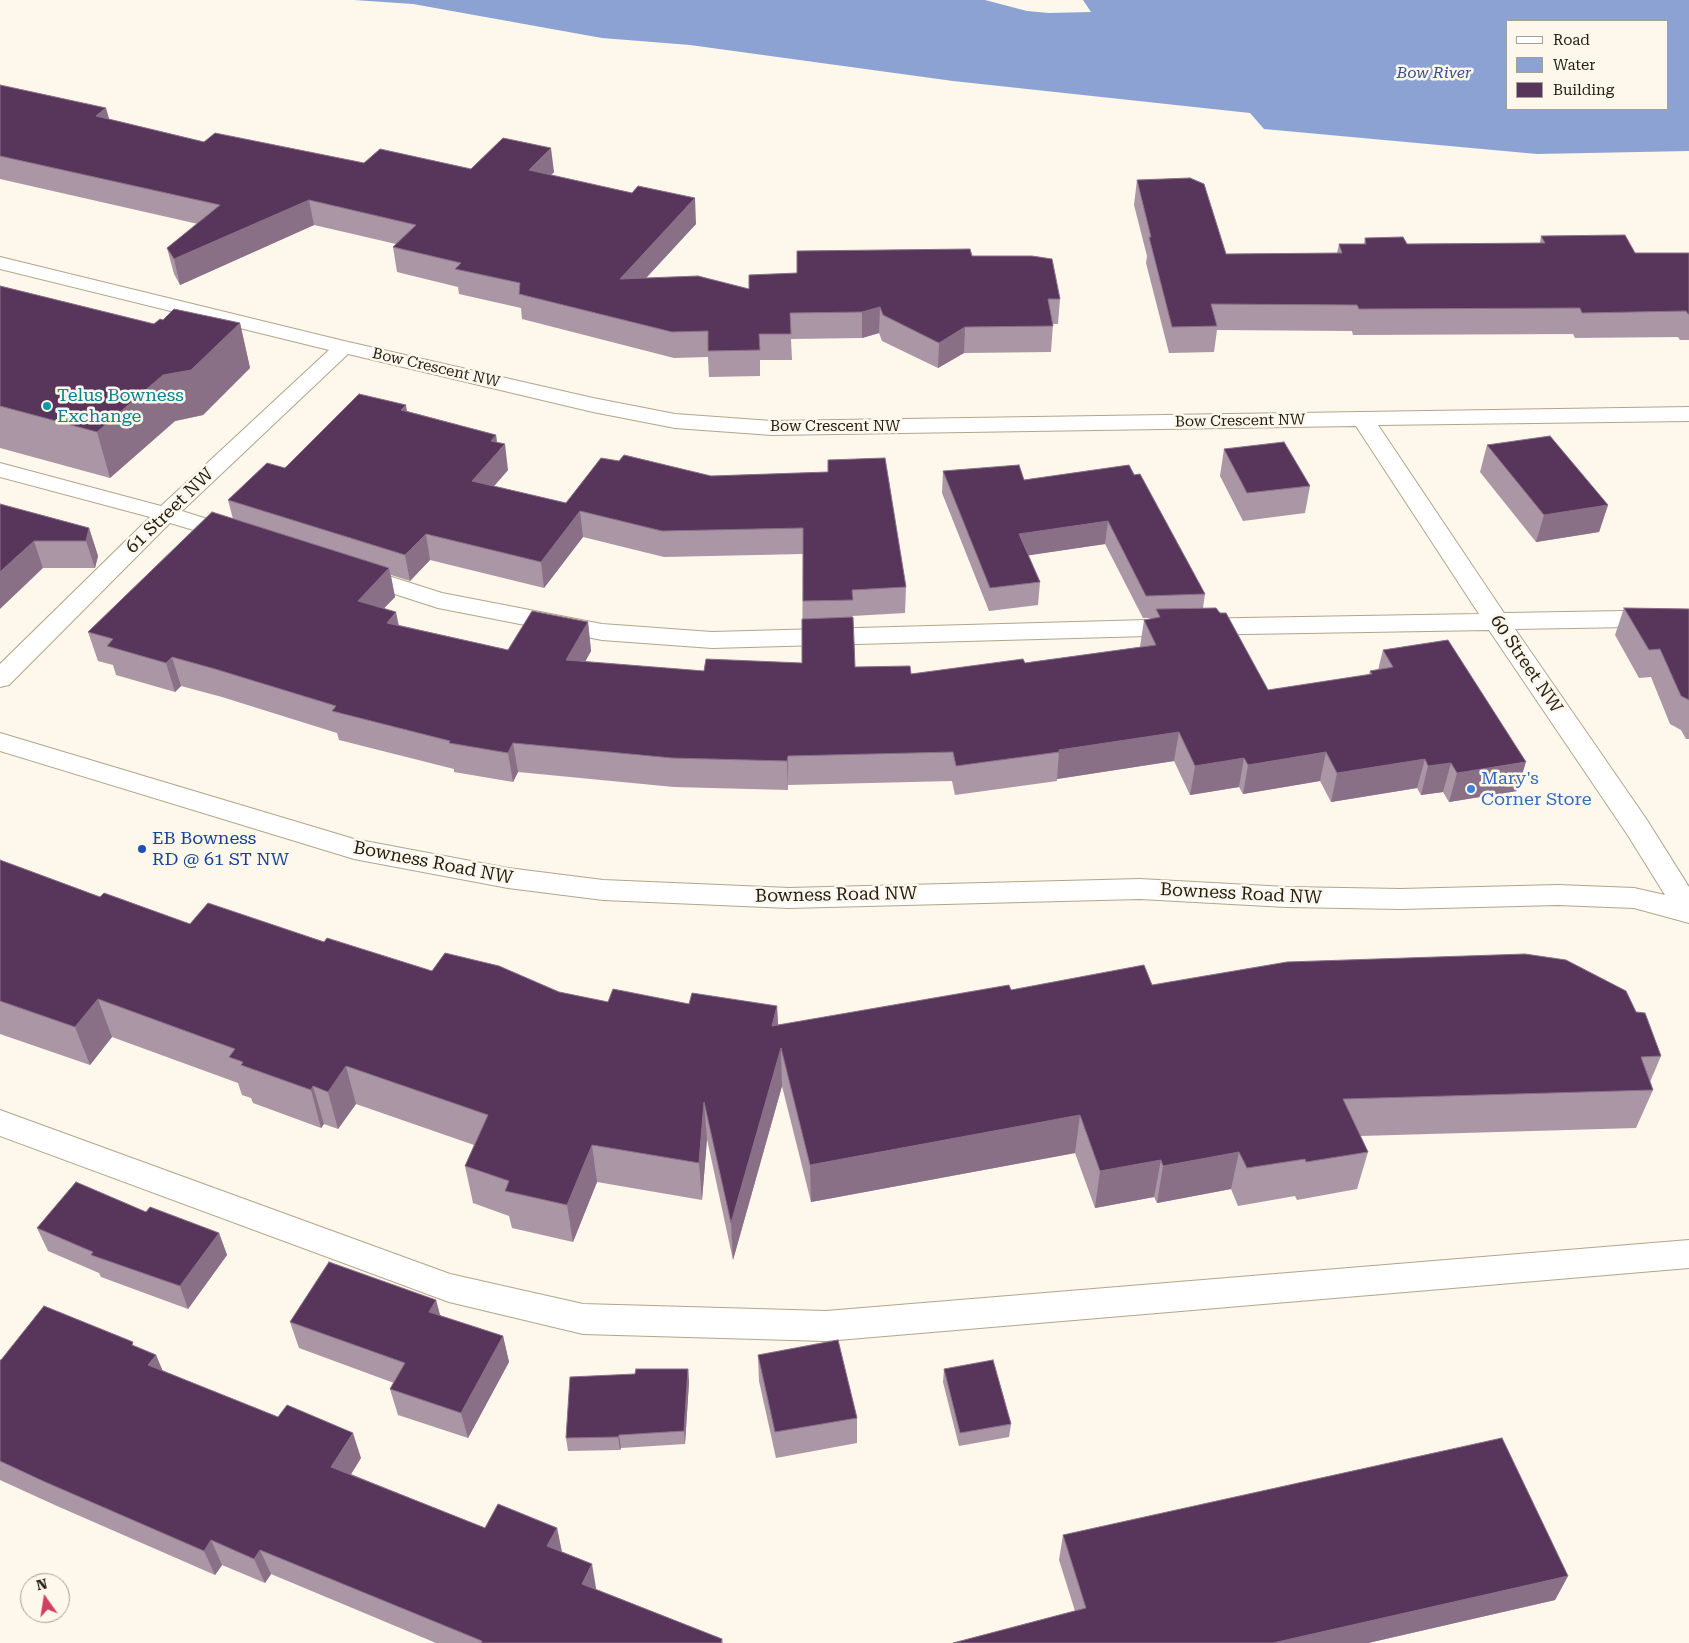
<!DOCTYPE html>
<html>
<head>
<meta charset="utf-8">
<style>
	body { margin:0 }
	#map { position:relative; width:1689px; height:1643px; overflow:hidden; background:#fdf7ec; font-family:"Roboto Serif",serif }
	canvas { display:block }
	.legend { position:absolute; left:1506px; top:20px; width:162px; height:90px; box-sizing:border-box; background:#fdf7ec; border:1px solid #a5a095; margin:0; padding:6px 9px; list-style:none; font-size:15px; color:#221d13 }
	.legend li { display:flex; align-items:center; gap:10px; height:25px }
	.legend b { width:25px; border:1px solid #a5a095 }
	.north { position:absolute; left:20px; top:1573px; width:50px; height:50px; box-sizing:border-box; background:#fdf7ec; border:1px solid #a5a095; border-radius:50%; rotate:347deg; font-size:14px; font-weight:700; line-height:20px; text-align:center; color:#221d13 }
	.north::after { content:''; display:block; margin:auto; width:18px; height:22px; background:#d04062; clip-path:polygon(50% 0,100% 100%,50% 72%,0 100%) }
</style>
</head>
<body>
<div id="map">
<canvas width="1689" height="1643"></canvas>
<ul class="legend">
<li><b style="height:6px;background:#fff"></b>Road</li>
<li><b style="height:14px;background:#8ba2d2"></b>Water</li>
<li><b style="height:14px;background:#58365c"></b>Building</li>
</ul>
<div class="north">N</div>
</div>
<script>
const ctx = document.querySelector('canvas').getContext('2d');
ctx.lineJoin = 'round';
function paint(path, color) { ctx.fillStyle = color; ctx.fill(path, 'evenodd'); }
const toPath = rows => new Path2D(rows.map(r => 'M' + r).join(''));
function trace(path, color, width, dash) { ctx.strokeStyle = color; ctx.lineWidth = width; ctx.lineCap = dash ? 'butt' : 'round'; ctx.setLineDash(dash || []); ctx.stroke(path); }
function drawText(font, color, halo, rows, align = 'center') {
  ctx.font = font + ' "Roboto Serif",serif'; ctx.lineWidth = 5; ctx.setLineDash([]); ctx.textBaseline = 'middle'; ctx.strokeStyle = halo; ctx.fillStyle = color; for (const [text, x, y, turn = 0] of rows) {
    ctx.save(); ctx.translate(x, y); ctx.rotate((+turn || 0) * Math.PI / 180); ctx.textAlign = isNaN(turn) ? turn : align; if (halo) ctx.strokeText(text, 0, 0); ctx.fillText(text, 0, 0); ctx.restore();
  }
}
paint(toPath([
	[354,0,985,0,1027,11,1049,13,1091,12,1083,0,1689,0,1689,151,1537,154,1264,129,1250,113,953,81,690,45,602,38,413,4],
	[1508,21,1668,21,1668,109,1508,109]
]), '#8ba2d2');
const minor = toPath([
	[0,257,344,341,593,398,675,414,772,421,1689,407,1689,421,1378,425,1504,613,1689,610,1689,626,1515,629,1647,820,1689,887,1689,923,1634,908,1558,905,1401,909,1286,907,1140,899,789,908,603,900,508,888,354,859,0,751,0,733,354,839,508,868,603,880,789,888,1140,879,1286,887,1401,889,1558,885,1634,888,1665,895,1627,834,1489,630,1184,635,712,648,602,640,438,608,348,579,345,574,348,569,357,566,442,593,602,624,712,632,1184,619,1479,614,1356,426,772,435,675,428,593,412,348,354,182,511,242,530,246,535,242,540,234,542,170,523,9,685,0,687,0,664,150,517,0,477,0,463,161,506,329,350,0,269,0,257],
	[0,1110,450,1274,583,1304,826,1311,1689,1240,1689,1268,826,1341,583,1334,449,1302,0,1136,0,1110]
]);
trace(minor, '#b2a58a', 2);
paint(minor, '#fff');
paint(toPath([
	[0,85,109,119,204,142,364,163,471,169,554,172,551,175,696,224,646,278,749,289,797,273,972,256,1060,299,1058,324,1053,324,1051,352,964,353,938,368,882,341,879,333,862,338,791,339,792,360,760,360,760,376,709,377,708,357,674,358,522,319,521,308,459,294,458,287,397,272,393,247,396,244,314,225,180,285,174,274,167,248,198,224,0,179],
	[1137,180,1226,254,1337,253,1339,244,1364,244,1365,238,1407,244,1540,243,1541,236,1635,253,1689,253,1689,340,1680,340,1678,337,1575,338,1573,334,1353,335,1352,331,1217,330,1214,352,1169,353,1146,263,1147,256,1134,205],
	[0,286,154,324,163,320,240,323,250,368,203,415,175,421,110,478,0,448],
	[407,411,496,435,497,442,508,470,494,486,566,503,619,461,711,476,828,472,828,460,906,587,905,613,852,616,855,667,911,674,1025,663,1140,647,1144,620,1155,618,1143,618,1105,544,1028,555,1040,582,1038,605,989,611,942,493,943,471,1024,480,1129,465,1205,594,1203,608,1220,613,1268,690,1369,675,1370,671,1378,670,1383,650,1517,791,1449,802,1443,792,1421,795,1417,788,1331,802,1320,781,1243,794,1239,787,1190,795,1174,761,1057,779,1057,781,955,795,952,781,788,785,788,790,674,787,518,772,513,782,454,772,454,769,339,740,337,733,222,697,181,686,175,692,116,675,113,665,98,661,88,632,233,519,228,500,285,468],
	[583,537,664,557,803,554,802,663,704,671,585,662,591,651,588,622,508,650,399,625,384,608,395,597,391,575,410,581,430,560,544,588],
	[1487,445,1608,505,1599,532,1536,542,1480,472],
	[1224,449,1310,486,1305,513,1243,521,1220,476],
	[0,504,89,528,98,556,95,568,43,568],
	[1624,608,1689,609,1689,739,1686,739,1681,730,1670,724,1651,677,1639,678,1615,635],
	[0,860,100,897,190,924,324,942,432,971,559,992,608,1002,777,1006,778,1025,1011,990,1152,985,1636,1012,1661,1056,1650,1082,1653,1090,1636,1128,1360,1136,1368,1152,1357,1189,1297,1200,1295,1196,1238,1206,1231,1189,1157,1203,1154,1197,1095,1208,1075,1153,811,1202,782,1086,733,1260,707,1139,702,1200,597,1182,573,1242,512,1228,509,1216,473,1203,465,1166,474,1145,356,1104,338,1129,324,1124,321,1128,253,1103,251,1098,242,1095,238,1083,112,1037,90,1065,0,1034],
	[146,1212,219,1233,227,1255,188,1309,101,1277,99,1273,48,1251,37,1228],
	[436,1300,440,1316,503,1336,509,1362,468,1438,398,1415,390,1389,394,1383,299,1348,290,1322],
	[135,1346,156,1355,162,1370,361,1458,351,1474,485,1528,557,1528,562,1552,596,1588,596,1589,722,1639,723,1643,436,1643,271,1574,265,1583,222,1565,215,1575,57,1506,0,1480,0,1360],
	[758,1355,857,1418,857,1443,776,1458,759,1381],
	[688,1369,689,1382,685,1444,621,1448,620,1450,568,1451,566,1438,635,1374],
	[944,1369,1011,1424,1009,1437,959,1446,943,1382],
	[1063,1535,1568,1576,1555,1600,1368,1643,953,1643,1075,1611,1059,1560]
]), '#aa96a4');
paint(toPath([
	[106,108,113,132,96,116],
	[551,148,554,172,532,194,529,170],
	[695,198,696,224,622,304,620,279],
	[309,200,314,225,180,285,174,259],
	[880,307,879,333,862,338,862,312],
	[240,323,250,368,203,415,175,421,110,478,97,432,163,375],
	[965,327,964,353,938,368,939,343],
	[406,405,410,430,401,410],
	[496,435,498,452,505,444,508,470,476,507,472,481,491,441],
	[1608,505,1599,532,1536,542,1544,515],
	[580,511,583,537,544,588,541,562],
	[1108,521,1105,544,1018,557,1019,534],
	[89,528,98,556,95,568,86,541],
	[426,534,430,560,410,581,405,555],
	[34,541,43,568,0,609,0,572],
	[389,568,395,597,364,629,358,601],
	[396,612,402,641,387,623],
	[588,622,591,651,570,689,566,660],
	[172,657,181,686,175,692,166,663],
	[1179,732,1174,761,1057,779,1059,752,1059,750],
	[513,743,518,772,513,782,508,753],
	[1326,752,1320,781,1243,794,1248,765],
	[788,756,788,790,787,761],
	[1244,758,1239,787,1190,795,1195,766],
	[1425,759,1417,788,1331,802,1337,773],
	[1526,762,1517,791,1449,802,1457,773],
	[1451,763,1443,792,1421,795,1428,766],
	[98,999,112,1037,90,1065,75,1027],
	[777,1006,779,1044,772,1026],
	[781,1048,782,1086,733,1260,731,1223],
	[346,1066,356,1104,338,1129,328,1092],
	[313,1086,324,1124,321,1128,311,1090],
	[704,1102,707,1139,702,1200,699,1163],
	[1080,1115,1075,1153,811,1202,810,1165],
	[592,1145,597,1182,573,1242,567,1205],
	[1239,1152,1231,1189,1157,1203,1163,1166],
	[1161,1160,1154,1197,1095,1208,1100,1171],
	[219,1233,227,1255,188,1309,180,1286],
	[436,1300,443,1326,429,1312],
	[503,1336,509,1362,468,1438,461,1413],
	[156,1355,167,1381,148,1365],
	[688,1369,689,1382,685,1444,684,1431],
	[353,1433,361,1458,340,1492,331,1467],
	[619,1435,621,1448,620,1450,618,1437],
	[557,1528,562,1553,547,1546],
	[211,1540,222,1565,215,1575,204,1551],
	[260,1550,271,1574,265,1583,254,1559],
	[592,1564,596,1588,586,1608,582,1584],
	[1568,1576,1555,1600,1368,1643,1273,1643]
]), '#8a7087');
const building = toPath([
	[0,85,106,108,96,116,204,142,215,133,364,163,380,149,471,169,503,138,551,148,529,170,632,193,638,186,695,198,620,279,698,276,749,289,749,275,797,273,797,251,970,249,972,256,1032,256,1052,259,1060,299,1048,299,1053,326,965,327,939,343,883,315,880,307,862,312,790,313,791,334,759,334,760,350,708,351,708,331,672,332,519,294,520,283,455,269,461,263,393,247,416,225,309,200,174,259,167,248,220,205,0,156,0,85],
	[1190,178,1204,184,1226,254,1342,253,1339,244,1366,244,1365,238,1403,237,1407,244,1545,243,1541,236,1625,235,1635,253,1689,253,1689,314,1688,314,1686,311,1582,313,1580,308,1359,309,1357,305,1211,304,1217,326,1172,327,1149,237,1151,237,1137,180,1190,178],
	[0,286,154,324,160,319,163,320,174,309,240,323,191,370,163,375,97,432,0,406,0,286],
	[359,394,406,405,401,410,496,435,491,441,505,444,472,481,566,503,601,458,619,461,624,455,711,476,828,472,828,460,885,458,906,587,852,590,853,600,803,601,803,528,662,531,580,511,541,562,426,534,405,555,228,500,267,463,285,468,359,394],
	[1550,436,1608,505,1544,515,1487,445,1550,436],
	[1284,442,1310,486,1247,493,1224,449,1284,442],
	[1019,465,1024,480,1129,465,1134,475,1140,474,1205,594,1146,596,1108,521,1019,534,1040,582,990,588,943,471,1019,465],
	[0,504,89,528,86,541,34,541,0,572,0,504],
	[212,512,389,568,358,601,396,612,387,623,508,650,532,611,588,622,566,660,704,671,706,659,802,663,802,619,853,617,855,667,910,666,911,674,1023,659,1025,663,1156,645,1144,620,1160,617,1156,609,1216,608,1220,613,1226,613,1268,690,1372,674,1370,671,1393,667,1383,650,1448,640,1526,762,1457,773,1451,763,1428,766,1425,759,1337,773,1326,752,1248,765,1244,758,1195,766,1179,732,1059,750,1059,752,956,766,953,752,788,756,787,761,672,758,513,743,508,753,449,743,450,741,332,711,336,706,215,669,172,657,166,663,107,646,113,639,88,632,212,512],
	[1624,608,1689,609,1689,700,1681,696,1660,649,1649,650,1624,608],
	[0,860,100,897,104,893,190,924,208,903,324,942,327,938,432,971,445,953,499,966,559,992,608,1002,613,989,689,1004,692,993,777,1006,772,1026,1009,985,1011,990,1144,965,1152,985,1287,962,1525,954,1566,960,1626,991,1636,1012,1645,1013,1661,1056,1641,1057,1653,1090,1343,1099,1368,1152,1306,1162,1305,1159,1247,1168,1239,1152,1163,1166,1161,1160,1100,1171,1080,1115,810,1165,781,1048,731,1223,704,1102,699,1163,592,1145,567,1205,505,1191,509,1181,465,1166,488,1115,346,1066,328,1092,313,1086,311,1090,241,1065,243,1062,229,1057,235,1049,98,999,75,1027,0,1001,0,860],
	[76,1182,146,1212,150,1207,219,1233,180,1286,91,1255,93,1252,37,1228,76,1182],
	[329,1262,436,1300,429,1312,503,1336,461,1413,390,1389,405,1363,290,1322,329,1262],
	[44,1306,133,1342,132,1345,156,1355,148,1365,278,1417,287,1405,353,1433,331,1467,485,1528,498,1504,557,1528,547,1546,592,1564,582,1584,722,1639,721,1643,481,1643,482,1641,260,1550,254,1559,211,1540,204,1551,43,1481,0,1461,0,1360,1,1360,44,1306],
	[838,1340,857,1418,775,1432,758,1355,838,1340],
	[993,1360,1011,1424,960,1433,944,1369,993,1360],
	[636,1369,688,1369,684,1431,619,1435,618,1437,566,1438,570,1377,635,1374,636,1369],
	[1502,1438,1568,1576,1273,1643,953,1643,1086,1608,1063,1535,1502,1438]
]);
paint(building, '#58365c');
trace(building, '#8a7087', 1);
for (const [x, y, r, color] of [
	[47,406,5,"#0f9aa8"],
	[1471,789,5,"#3f7fe0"],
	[142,849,5,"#1a4fb4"]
]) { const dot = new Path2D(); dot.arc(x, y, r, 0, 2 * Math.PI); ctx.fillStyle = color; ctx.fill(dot); trace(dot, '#fdf7ec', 2); }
drawText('15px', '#221d13', '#fdf7ec', [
	["Bow Crescent NW",436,368,13],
	["Bow Crescent NW",1240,421,-1],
	["Bow Crescent NW",835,427]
]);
drawText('italic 16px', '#36528e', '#fdf7ec', [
	["Bow River",1434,73]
]);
drawText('18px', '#0d838f', '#fdf7ec', [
	["Telus Bowness",57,396],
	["Exchange",57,417]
], 'left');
drawText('18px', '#221d13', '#fdf7ec', [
	["61 Street NW",170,511,-44],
	["60 Street NW",1526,664,56],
	["Bowness Road NW",433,863,11],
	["Bowness Road NW",1241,894,3],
	["Bowness Road NW",836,895,-1]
]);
drawText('18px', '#366cbe', '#fdf7ec', [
	["Mary's",1481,779],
	["Corner Store",1481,800]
], 'left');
drawText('18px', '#164399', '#fdf7ec', [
	["EB Bowness",152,839],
	["RD @ 61 ST NW",152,860]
], 'left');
</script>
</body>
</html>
